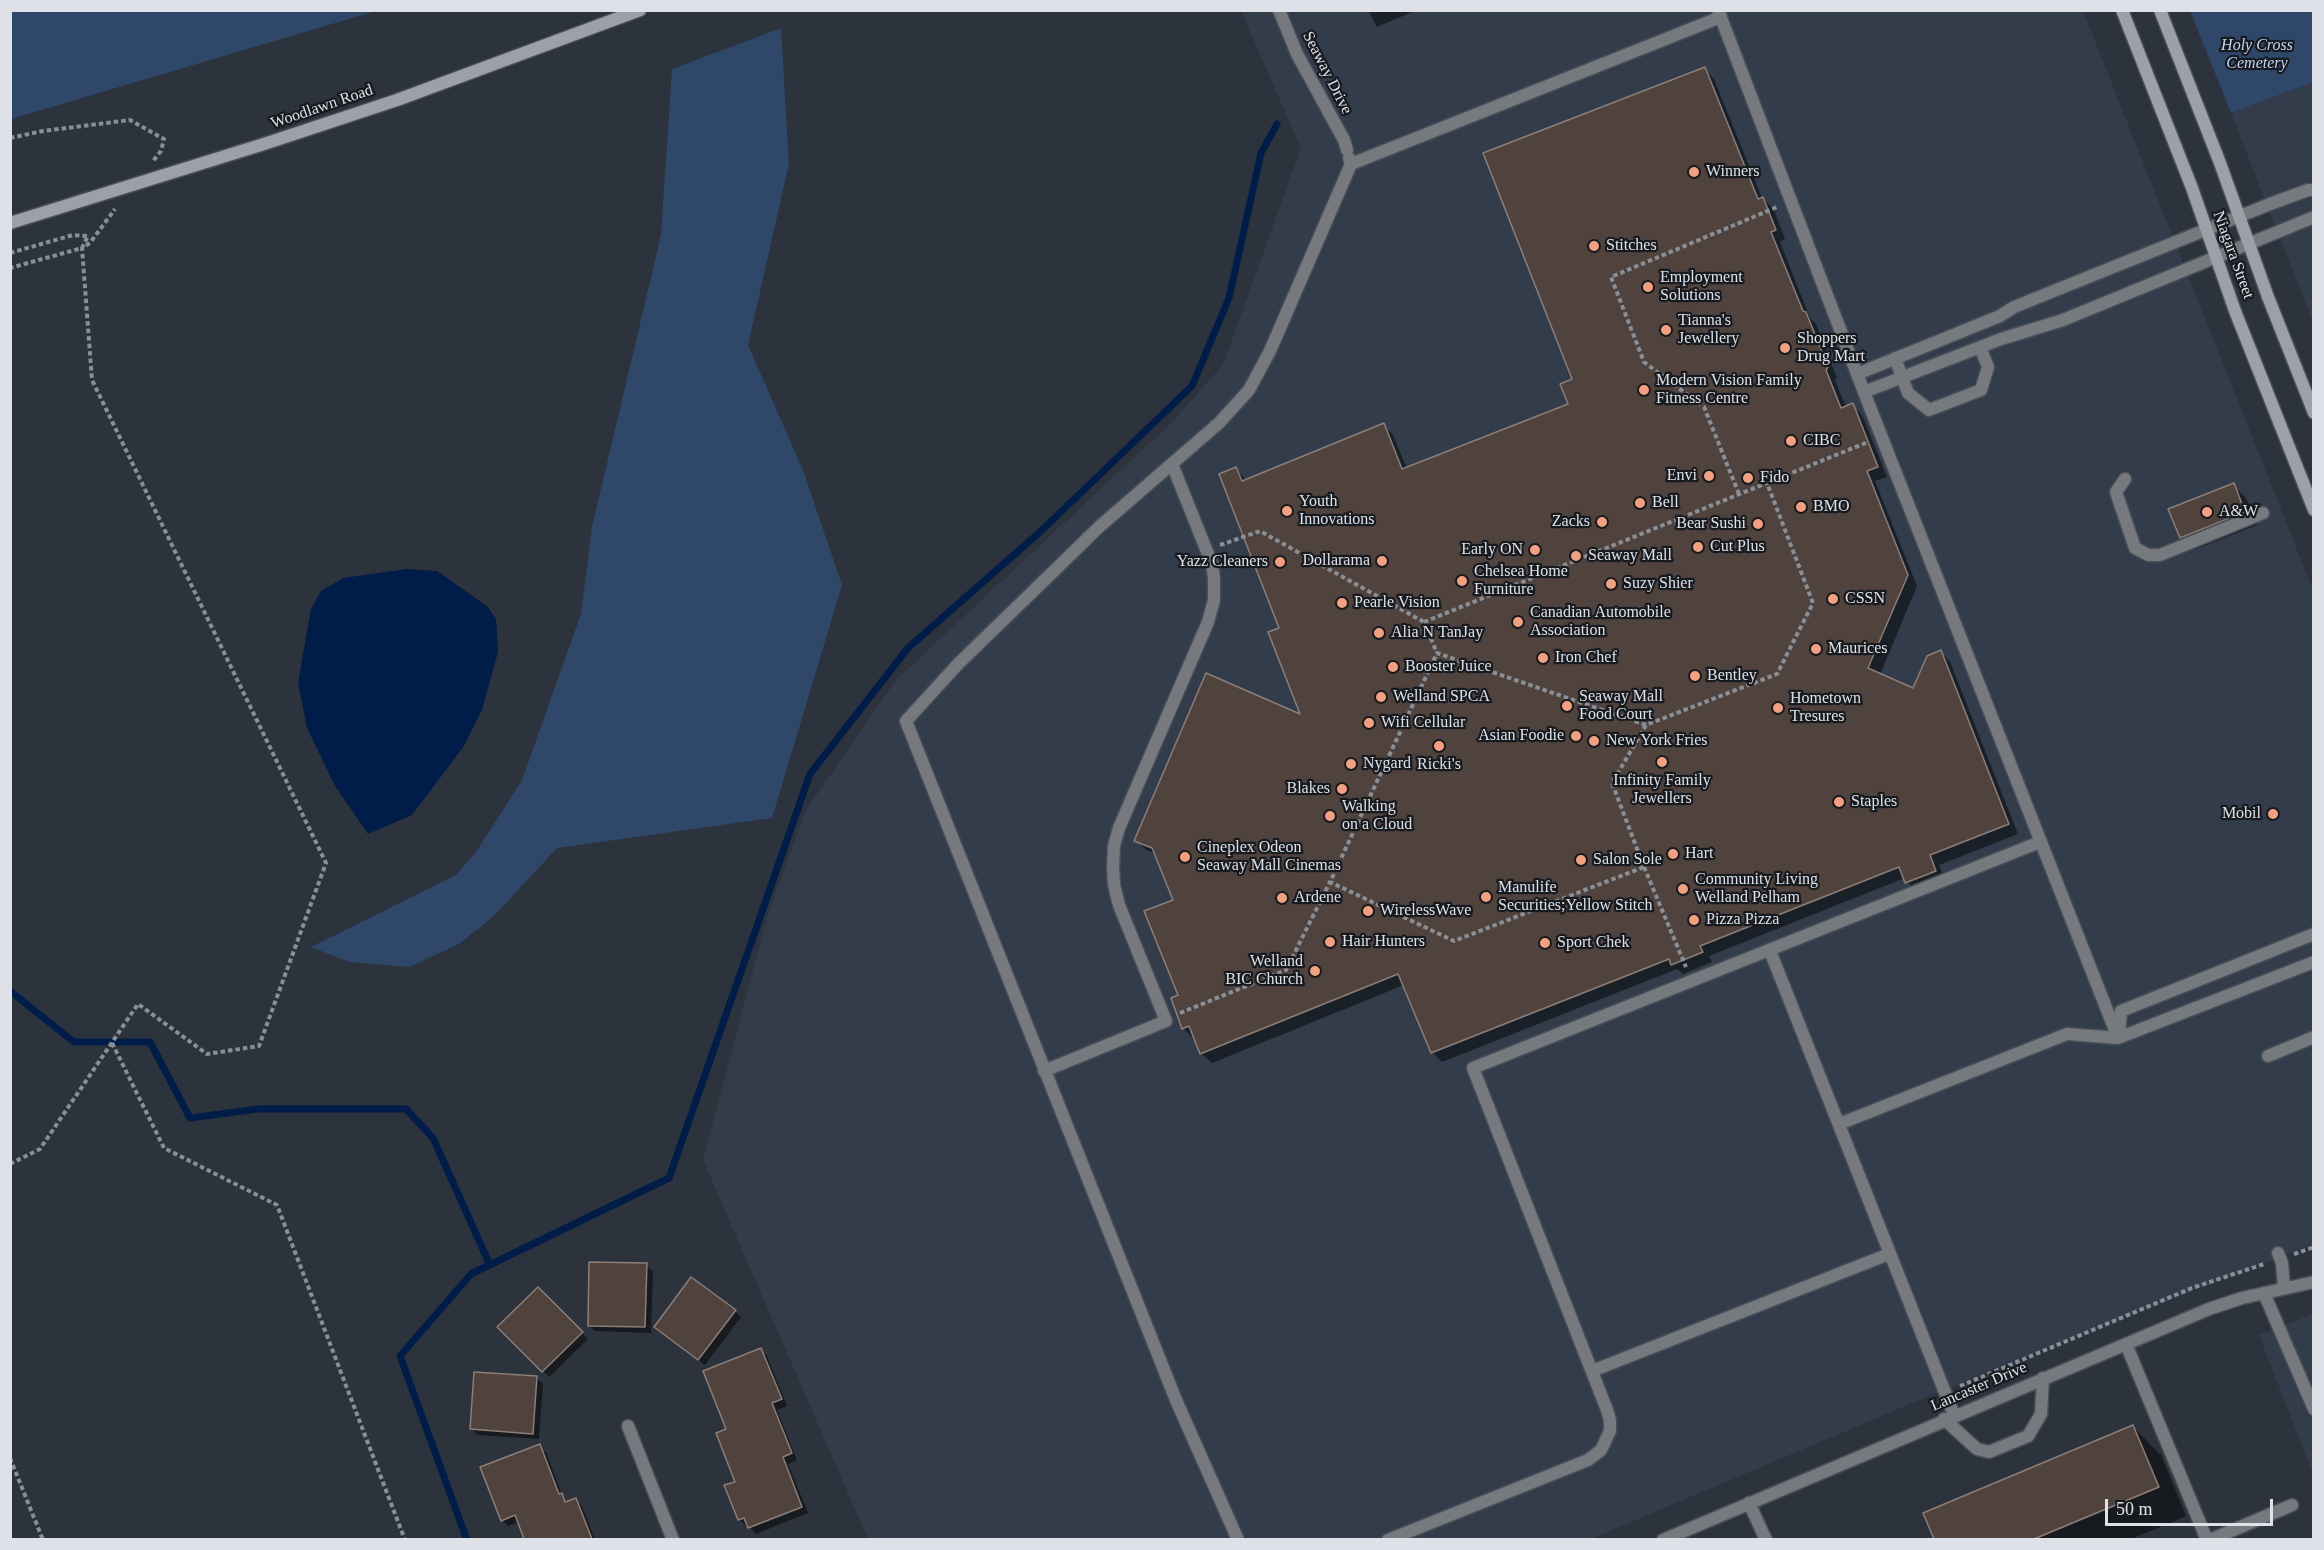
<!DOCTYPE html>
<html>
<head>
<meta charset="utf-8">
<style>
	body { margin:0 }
	#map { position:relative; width:2324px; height:1550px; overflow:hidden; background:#2c333c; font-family:"Times New Roman",serif }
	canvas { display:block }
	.frame { position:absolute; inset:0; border:12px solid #dee2e8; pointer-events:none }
	.scale { position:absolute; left:2105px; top:1499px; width:168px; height:27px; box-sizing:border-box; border:3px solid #dee2e8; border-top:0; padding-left:8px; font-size:18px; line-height:21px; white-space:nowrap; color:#dee2e8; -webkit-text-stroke:4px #171a1f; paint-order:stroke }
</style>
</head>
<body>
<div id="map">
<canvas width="2324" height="1550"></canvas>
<div class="frame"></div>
<div class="scale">50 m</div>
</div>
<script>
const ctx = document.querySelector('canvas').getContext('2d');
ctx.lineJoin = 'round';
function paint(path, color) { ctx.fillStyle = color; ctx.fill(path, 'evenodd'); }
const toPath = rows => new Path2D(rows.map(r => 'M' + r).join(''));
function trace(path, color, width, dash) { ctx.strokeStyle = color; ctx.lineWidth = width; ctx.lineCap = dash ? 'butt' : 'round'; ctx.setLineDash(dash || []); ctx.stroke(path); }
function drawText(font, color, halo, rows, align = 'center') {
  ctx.font = font + ' "Times New Roman",serif'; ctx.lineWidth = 4.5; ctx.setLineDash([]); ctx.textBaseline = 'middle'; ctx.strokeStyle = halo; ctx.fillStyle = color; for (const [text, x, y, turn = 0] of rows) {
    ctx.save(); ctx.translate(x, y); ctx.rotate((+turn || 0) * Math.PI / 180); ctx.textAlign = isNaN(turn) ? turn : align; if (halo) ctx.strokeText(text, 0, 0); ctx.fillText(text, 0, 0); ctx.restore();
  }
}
paint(toPath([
	[1241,11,2083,11,2313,590,2313,1244,1993,1369,1591,1539,868,1539,703,1160,768,914,806,810,896,680,1171,423,1223,365,1301,148],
	[2313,82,2313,322,2231,113],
	[2313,1314,2313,1474,2259,1335]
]), '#323c4b');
paint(toPath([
	[11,10,376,10,376,11,11,119],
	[2190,11,2313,11,2313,82,2231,113],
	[781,28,789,164,748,345,803,470,842,585,772,818,557,848,494,916,459,944,409,967,349,962,311,947,456,875,476,852,522,780,581,614,592,527,661,235,672,69]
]), '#2f4769');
paint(toPath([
	[407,569,437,571,488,607,496,619,498,652,482,710,464,746,412,815,368,834,335,786,307,728,298,683,311,609,321,591,343,578]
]), '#001d49');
paint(toPath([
	[1368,10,1417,10,1377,27],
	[1704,69,1714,79,1762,198,1773,208,1785,239,1780,242,1810,318,1816,324,1837,378,1835,380,1846,407,1852,405,1862,415,1887,477,1875,481,1917,586,1880,675,1914,690,1941,652,1950,662,2018,834,1939,865,1945,881,1916,892,1905,878,1709,956,1712,962,1683,974,1677,969,1442,1062,1432,1052,1404,985,1212,1063,1202,1054,1195,1037,1193,1038,1183,1028,1180,996,1175,901,1157,854,1146,850,1136,840,1302,717,1281,629,1236,469,1247,481,1384,425,1393,435,1407,469,1570,405,1574,379],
	[2233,485,2246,498,2257,525,2194,550,2181,537],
	[646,1265,653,1271,651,1333,595,1331,589,1325],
	[538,1289,588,1339,549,1377,500,1327],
	[735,1311,741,1317,705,1365,662,1333],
	[761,1350,767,1356,787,1406,777,1410,797,1460,788,1464,808,1513,756,1534,748,1525,746,1526,739,1519,737,1483,728,1430],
	[537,1378,543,1384,539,1439,478,1435,472,1429],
	[2133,1427,2161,1455,2186,1516,2129,1540,1936,1540,1925,1514],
	[539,1446,546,1452,562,1495,568,1502,575,1500,582,1506,595,1540,526,1540,519,1522,508,1526,502,1520]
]), '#0007');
trace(toPath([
	[10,991,74,1042,150,1042,190,1118,258,1109,406,1109,433,1138,490,1265],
	[467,1540,400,1356,471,1274,669,1178,810,774,908,648,1040,532,1192,386,1229,298,1261,153,1277,124]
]), '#001d49', 7);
const building = toPath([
	[1705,67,1758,199,1763,197,1776,230,1771,232,1803,311,1806,312,1828,367,1826,370,1841,408,1853,403,1878,467,1867,471,1908,575,1868,668,1913,688,1927,656,1941,650,2009,824,1930,855,1936,871,1905,883,1899,867,1700,946,1703,952,1671,965,1669,959,1431,1053,1398,974,1200,1054,1189,1026,1182,1029,1171,998,1178,995,1144,911,1173,900,1152,848,1134,841,1206,673,1300,714,1268,632,1279,628,1219,474,1236,467,1242,481,1384,423,1402,469,1568,404,1560,384,1572,379,1483,153,1705,67],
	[2234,483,2245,512,2180,538,2168,509,2234,483],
	[589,1262,647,1263,645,1327,588,1326,589,1262],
	[691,1277,736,1310,698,1360,654,1327,691,1277],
	[538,1287,583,1332,542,1372,497,1327,538,1287],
	[761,1348,782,1399,772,1403,792,1453,783,1457,802,1507,748,1528,744,1518,738,1520,724,1485,735,1482,716,1433,726,1429,703,1371,761,1348],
	[474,1372,537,1376,533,1434,470,1429,474,1372],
	[2133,1425,2159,1487,2034,1539,1934,1539,1923,1513,2133,1425],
	[540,1444,559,1494,562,1493,565,1502,576,1498,592,1539,524,1539,515,1515,501,1521,480,1467,540,1444]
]);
paint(building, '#50433e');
trace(building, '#8c7e78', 1.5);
const service = toPath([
	[1718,10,1864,392,2118,1038],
	[1349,158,1351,164,1721,17],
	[1895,358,1908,393,1929,410,1981,390,1988,367,1980,347],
	[1857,374,2000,316,2014,307,2270,204,2308,190,2314,190],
	[1864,392,2001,339,2063,320,2314,217],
	[2125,479,2116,492,2135,548,2148,555,2160,555,2263,513],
	[1770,951,1954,1415],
	[2119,1034,2121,1011,2314,934],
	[2268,1056,2314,1037],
	[1044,1071,1166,1021,1119,905,1114,885,1113,866,1114,846,1119,828,1208,622,1214,600,1214,578,1212,564,1172,464],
	[1839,1124,2067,1034,2118,1038,2314,962],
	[2278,1253,2282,1263,2284,1288],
	[2264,1293,2314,1409],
	[2126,1344,2207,1540],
	[1592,1371,1889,1254],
	[1944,1419,1977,1449,1989,1452,2028,1436,2041,1414,2043,1378],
	[1749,1503,1766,1540],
	[1238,1540,1176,1400,906,721,959,663,1056,569,1099,527,1219,423,1249,390,1270,351,1351,164],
	[1388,1540,1588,1460,1601,1450,1610,1431,1610,1420,1607,1410,1473,1068,2040,842],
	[2210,1540,2292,1505]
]);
const minor = toPath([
	[1279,10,1297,54,1344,140,1347,150],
	[628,1426,673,1540],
	[1663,1540,2209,1309,2242,1298,2314,1282]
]);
const secondary = toPath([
	[2122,10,2192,188,2235,311,2314,510],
	[2160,10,2220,163,2268,297,2314,413],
	[10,223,264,144,397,100,640,10]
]);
trace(service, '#484f58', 15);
trace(minor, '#484f58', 15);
trace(secondary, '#484f58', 15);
trace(toPath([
	[10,138,43,131,130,120,164,139,161,151,153,161],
	[10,253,73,235,88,236,82,248,10,268],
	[1739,494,1704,407,1644,362,1611,277,1777,207],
	[1220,545,1260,531,1424,622,1437,653],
	[1424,622,1868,442],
	[1646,725,1437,653,1330,882,1454,941,1644,867,1612,783,1646,725,1777,674,1813,603,1767,483],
	[1644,867,1686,967],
	[1180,1013,1286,970,1330,882],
	[112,1043,164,1148,277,1205,405,1540],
	[10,1164,40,1149,138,1004,207,1054,259,1046,326,863,92,380,82,248,90,243,115,209],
	[2294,1254,2314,1247],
	[1960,1386,2192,1288,2264,1264],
	[10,1458,43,1540]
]), '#898f96', 4, [4.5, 3]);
trace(service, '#76797e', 12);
trace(minor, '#76797e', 12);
trace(secondary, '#9ca1a9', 12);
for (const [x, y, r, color] of [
	[1694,172,6,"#f2a07f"],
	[1594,246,6,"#f2a07f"],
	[1648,287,6,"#f2a07f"],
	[1666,330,6,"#f2a07f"],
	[1785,348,6,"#f2a07f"],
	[1644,390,6,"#f2a07f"],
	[1791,441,6,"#f2a07f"],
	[1709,476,6,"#f2a07f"],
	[1748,478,6,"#f2a07f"],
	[1640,503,6,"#f2a07f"],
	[1801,507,6,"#f2a07f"],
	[1287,511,6,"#f2a07f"],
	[2207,512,6,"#f2a07f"],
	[1602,522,6,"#f2a07f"],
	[1758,524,6,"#f2a07f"],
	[1698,547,6,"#f2a07f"],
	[1535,550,6,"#f2a07f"],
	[1576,556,6,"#f2a07f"],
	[1382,561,6,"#f2a07f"],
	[1280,562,6,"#f2a07f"],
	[1462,581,6,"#f2a07f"],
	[1611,584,6,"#f2a07f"],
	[1833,599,6,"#f2a07f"],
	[1342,603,6,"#f2a07f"],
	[1518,622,6,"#f2a07f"],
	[1379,633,6,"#f2a07f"],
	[1816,649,6,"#f2a07f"],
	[1543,658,6,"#f2a07f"],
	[1393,667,6,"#f2a07f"],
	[1695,676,6,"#f2a07f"],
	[1381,697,6,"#f2a07f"],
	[1567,706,6,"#f2a07f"],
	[1778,708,6,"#f2a07f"],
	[1369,723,6,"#f2a07f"],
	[1576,736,6,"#f2a07f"],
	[1594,741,6,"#f2a07f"],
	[1439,746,6,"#f2a07f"],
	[1662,762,6,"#f2a07f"],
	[1351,764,6,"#f2a07f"],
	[1342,789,6,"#f2a07f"],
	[1839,802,6,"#f2a07f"],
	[2273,814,6,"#f2a07f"],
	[1330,816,6,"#f2a07f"],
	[1673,854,6,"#f2a07f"],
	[1185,857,6,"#f2a07f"],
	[1581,860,6,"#f2a07f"],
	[1683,889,6,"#f2a07f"],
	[1486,897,6,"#f2a07f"],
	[1282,898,6,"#f2a07f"],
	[1368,911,6,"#f2a07f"],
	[1694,920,6,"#f2a07f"],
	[1330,942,6,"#f2a07f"],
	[1545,943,6,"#f2a07f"],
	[1315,971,6,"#f2a07f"]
]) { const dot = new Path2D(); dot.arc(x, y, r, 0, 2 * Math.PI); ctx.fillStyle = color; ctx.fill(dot); trace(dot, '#171a1f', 2); }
drawText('italic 16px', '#c0d5f4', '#171a1f', [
	["Holy Cross",2257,46],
	["Cemetery",2257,64]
]);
drawText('16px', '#dee2e8', '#171a1f', [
	["Seaway Drive",1327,73,63],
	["Woodlawn Road",322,107,-19],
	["Niagara Street",2233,255,70],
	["Lancaster Drive",1979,1387,-23]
]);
drawText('16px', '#dee2e8', '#171a1f', [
	["Winners",1706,172],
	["Stitches",1606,246],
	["Employment",1660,278],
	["Solutions",1660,296],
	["Tianna's",1678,321],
	["Jewellery",1678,339],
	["Shoppers",1797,339],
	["Drug Mart",1797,357],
	["Modern Vision Family",1656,381],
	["Fitness Centre",1656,399],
	["CIBC",1803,441],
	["Envi",1697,476,"right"],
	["Fido",1760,478],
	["Youth",1299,502],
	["Innovations",1299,520],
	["Bell",1652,503],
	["BMO",1813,507],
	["A&W",2219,512],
	["Zacks",1590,522,"right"],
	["Bear Sushi",1746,524,"right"],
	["Cut Plus",1710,547],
	["Early ON",1523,550,"right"],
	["Seaway Mall",1588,556],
	["Dollarama",1370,561,"right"],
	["Yazz Cleaners",1268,562,"right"],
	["Chelsea Home",1474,572],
	["Furniture",1474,590],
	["Suzy Shier",1623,584],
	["CSSN",1845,599],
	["Pearle Vision",1354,603],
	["Canadian Automobile",1530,613],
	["Association",1530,631],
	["Alia N TanJay",1391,633],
	["Maurices",1828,649],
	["Iron Chef",1555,658],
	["Booster Juice",1405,667],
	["Bentley",1707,676],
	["Welland SPCA",1393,697],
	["Seaway Mall",1579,697],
	["Food Court",1579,715],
	["Hometown",1790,699],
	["Tresures",1790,717],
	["Wifi Cellular",1381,723],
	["Asian Foodie",1564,736,"right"],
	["New York Fries",1606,741],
	["Nygard",1363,764],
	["Ricki's",1439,765,"center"],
	["Infinity Family",1662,781,"center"],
	["Jewellers",1662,799,"center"],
	["Blakes",1330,789,"right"],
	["Staples",1851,802],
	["Walking",1342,807],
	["on a Cloud",1342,825],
	["Mobil",2261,814,"right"],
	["Cineplex Odeon",1197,848],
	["Seaway Mall Cinemas",1197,866],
	["Hart",1685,854],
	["Salon Sole",1593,860],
	["Community Living",1695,880],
	["Welland Pelham",1695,898],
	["Manulife",1498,888],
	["Securities;Yellow Stitch",1498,906],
	["Ardene",1294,898],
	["WirelessWave",1380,911],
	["Pizza Pizza",1706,920],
	["Hair Hunters",1342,942],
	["Sport Chek",1557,943],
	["Welland",1303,962,"right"],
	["BIC Church",1303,980,"right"]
], 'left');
</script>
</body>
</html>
